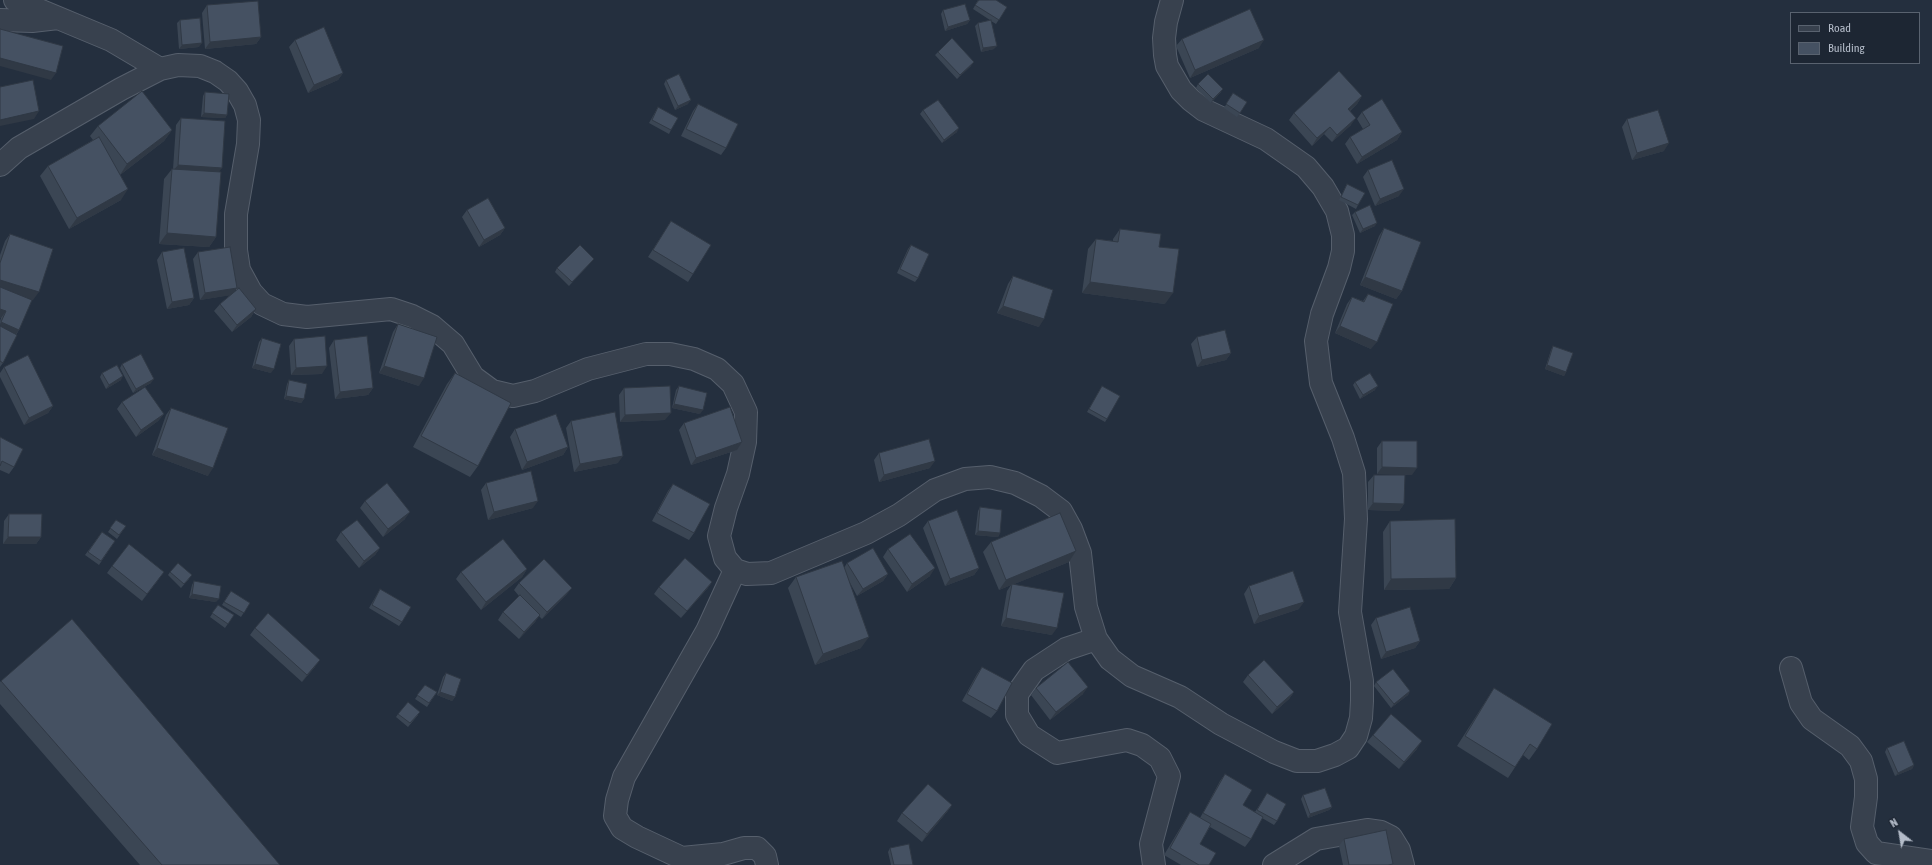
<!DOCTYPE html>
<html>
<head>
<meta charset="utf-8">
<style>
	body { margin:0 }
	#map { position:relative; width:1932px; height:865px; overflow:hidden; background:#242f3e; font-family:"Asap Condensed",sans-serif }
	canvas { display:block }
	.legend { position:absolute; left:1790px; top:12px; width:130px; height:52px; box-sizing:border-box; background:#1d2633; border:1px solid #59626f; margin:0; padding:5px 7px; list-style:none; font-size:12px; color:#b4bcc9 }
	.legend li { display:flex; align-items:center; gap:8px; height:20px }
	.legend b { width:20px; border:1px solid #59626f }
	.north { position:absolute; left:1880px; top:813px; width:40px; height:40px; -webkit-text-stroke:3px #1d2633; paint-order:stroke; rotate:329deg; font-size:11px; font-weight:700; line-height:16px; text-align:center; color:#b4bcc9 }
	.north::after { content:''; display:block; margin:auto; width:14px; height:18px; background:#b4bcc9; clip-path:polygon(50% 0,100% 100%,50% 72%,0 100%) }
</style>
</head>
<body>
<div id="map">
<canvas width="1932" height="865"></canvas>
<ul class="legend">
<li><b style="height:5px;background:#38414e"></b>Road</li>
<li><b style="height:11px;background:#455162"></b>Building</li>
</ul>
<div class="north">N</div>
</div>
<script>
const ctx = document.querySelector('canvas').getContext('2d');
ctx.lineJoin = 'round';
const toPath = rows => new Path2D(rows.map(r => 'M' + r).join(''));
function trace(path, color, width, dash) { ctx.strokeStyle = color; ctx.lineWidth = width; ctx.lineCap = dash ? 'butt' : 'round'; ctx.setLineDash(dash || []); ctx.stroke(path); }
function paint(path, color) { ctx.fillStyle = color; ctx.fill(path, 'evenodd'); }
const minor = toPath([
	[15,0,111,40,160,69],
	[0,20,32,21,58,18],
	[0,165,19,148,121,89,160,69,178,65,200,66,215,72,228,81,237,91,245,105,249,120,248,144,236,214,236,250,239,270,251,292,262,304,283,314,307,317,391,309,412,316,432,326,453,344,473,377,492,391,513,396,535,391,588,369,646,354,670,354,694,359,717,369,733,384,746,412,745,442,738,474,726,508,719,536,725,558,735,570,747,574,771,573,866,533,899,515,935,490,965,479,990,477,1015,483,1041,496,1061,511,1071,529,1080,553,1086,607,1096,639,1110,659,1132,676,1180,697,1221,724,1274,752,1297,761,1317,761,1335,755,1348,748,1356,736,1361,718,1362,701,1362,681,1350,612,1356,519,1354,473,1343,438,1321,383,1316,341,1322,314,1339,268,1343,251,1343,235,1337,211,1323,187,1306,167,1266,139,1204,110,1191,100,1181,90,1167,66,1165,55,1164,38,1166,22,1172,0],
	[735,570,707,631,624,777,617,800,615,816,622,828,637,837,682,858,723,854,744,848,757,848,765,856,767,865],
	[1096,639,1066,649,1034,670,1017,694,1017,715,1029,735,1057,753,1127,740,1142,745,1160,758,1169,776,1151,844,1154,865],
	[1791,668,1801,703,1812,719,1850,746,1861,761,1866,779,1866,797,1862,827,1867,843,1876,853,1932,861],
	[1274,865,1316,839,1367,830,1381,832,1391,837,1399,850,1403,865]
]);
trace(minor, '#565f6c', 24);
trace(minor, '#38414e', 22);
paint(toPath([
	[978,0,1007,7,996,24,991,21,994,49,981,52,975,26,978,23,990,20,973,9],
	[207,5,261,37,256,44,205,49,202,13],
	[943,10,970,20,967,24,945,31,941,14],
	[180,20,199,47,179,49,177,23],
	[1182,39,1259,48,1190,78,1176,46],
	[295,40,343,73,338,80,308,93,289,47],
	[938,52,971,66,957,79,935,55],
	[666,80,688,104,675,110,664,84],
	[1198,84,1221,92,1211,103,1196,88],
	[205,92,227,115,225,118,201,117,203,96],
	[1233,93,1247,102,1237,117,1224,108],
	[1362,96,1357,104,1350,111,1351,125,1332,142,1324,134,1312,146,1289,120,1294,113],
	[698,104,726,148,721,155,681,136,693,111],
	[658,107,671,130,669,134,649,123],
	[923,110,957,132,942,143,920,114],
	[1362,112,1402,132,1397,140,1357,164,1345,144,1350,137,1363,129,1357,119],
	[181,118,219,172,216,237,209,247,159,244,164,179,172,169,173,169,176,125],
	[1627,119,1664,151,1632,160,1622,127],
	[98,126,172,130,164,141,120,175,121,200,69,229,40,176,48,166,93,140,90,136],
	[1368,170,1399,196,1375,206,1363,177],
	[1347,184,1358,205,1356,209,1339,200],
	[467,210,505,228,500,235,479,247,462,217],
	[1355,212,1375,226,1360,233,1352,215],
	[671,221,693,274,688,282,648,257],
	[1384,228,1402,291,1396,299,1360,285,1379,236],
	[1120,229,1165,304,1082,293,1088,249,1096,239,1113,241,1113,239],
	[10,234,33,300,27,298,19,330,16,335,3,363,0,367,0,321,1,318,0,318,0,255,5,241],
	[911,245,918,278,915,282,897,273,908,249],
	[162,252,194,298,189,305,167,309,157,260],
	[198,252,237,288,233,293,256,309,251,317,232,332,214,311,220,304,230,295,200,300,193,259],
	[591,262,569,286,555,272,557,268],
	[1013,276,1039,327,997,313,1008,284],
	[1368,294,1371,349,1335,333,1347,304,1352,297,1363,301],
	[398,324,419,386,379,373,393,332],
	[1197,337,1231,353,1226,360,1197,367,1191,344],
	[262,338,271,373,252,368,259,342],
	[294,339,322,374,291,375,289,346],
	[334,340,373,388,368,395,335,399,329,348],
	[1553,346,1566,372,1564,376,1545,369,1551,350],
	[122,364,151,383,133,393,120,368],
	[4,367,53,406,48,413,24,425,0,377,0,373],
	[102,373,121,380,106,389,100,377],
	[455,373,478,466,470,477,413,447,447,384],
	[289,380,304,399,301,403,284,399,287,384],
	[1355,382,1375,390,1360,399,1353,385],
	[679,386,700,414,672,408,676,390],
	[1102,386,1107,419,1105,422,1087,412],
	[624,388,665,420,620,422,619,395],
	[122,402,164,414,158,421,136,437,117,409],
	[171,408,208,476,152,455,166,415],
	[571,421,618,463,574,472,566,428],
	[684,423,737,450,691,465,679,430],
	[515,429,568,447,563,455,522,470,510,437],
	[0,437,14,467,9,474,0,470],
	[1382,441,1412,475,1377,474,1377,448],
	[879,453,930,468,879,482,874,460],
	[1374,475,1404,504,1399,511,1368,510,1368,482],
	[486,483,533,508,488,520,481,490],
	[673,484,694,533,689,540,652,521,668,491],
	[365,501,405,519,383,537,360,508],
	[980,507,1000,533,998,537,975,535,978,511],
	[9,514,41,537,36,544,3,544,4,521],
	[116,520,126,526,117,539,108,532],
	[928,521,979,568,974,575,945,586,923,528],
	[1390,521,1456,578,1449,589,1384,590,1383,532],
	[102,532,115,541,99,565,85,555],
	[341,532,380,548,375,555,359,568,336,540],
	[991,542,1076,551,1069,562,1014,584,1052,635,1001,626,1007,591,1011,585,999,590,983,552],
	[888,549,930,576,907,592,883,557],
	[847,563,888,574,883,581,857,596,849,581,861,648,815,665,788,588,796,577,844,568],
	[112,566,159,579,142,601,107,573],
	[527,569,522,577,481,610,456,579,461,572],
	[170,572,189,579,181,588,168,575],
	[194,581,216,602,189,598,192,585],
	[712,582,707,589,681,618,654,594,659,587],
	[519,583,572,588,566,595,542,619,539,616,535,622,519,639,498,620,503,612,519,596,514,590],
	[1249,586,1299,609,1254,624,1244,594],
	[380,589,402,622,399,626,369,608],
	[228,595,250,603,241,617,222,605],
	[218,605,234,615,225,628,210,617],
	[1376,618,1420,641,1415,648,1381,659,1371,625],
	[255,628,315,667,302,682,250,635],
	[982,667,997,711,991,718,962,701,977,674],
	[446,673,455,697,452,701,437,695,443,677],
	[1248,675,1294,692,1289,699,1272,714,1243,682],
	[1,681,280,865,140,865,0,704,0,682],
	[1376,682,1410,691,1408,695,1391,708,1374,686],
	[425,685,437,692,427,707,415,699],
	[1036,688,1083,694,1050,720,1031,695],
	[1494,688,1537,749,1529,760,1523,755,1508,778,1457,746,1487,699],
	[398,714,418,715,408,727,396,717],
	[1373,735,1417,749,1399,769,1367,742],
	[1887,748,1914,765,1912,769,1895,776,1885,752],
	[1225,774,1243,805,1255,812,1267,793,1277,821,1274,825,1262,818,1251,839,1245,847,1210,827,1200,844,1209,865,1181,865,1164,855,1185,820,1190,812,1200,818,1220,781],
	[1303,795,1332,807,1329,810,1308,818,1301,799],
	[952,805,947,812,922,842,897,821,902,813],
	[1344,839,1393,864,1393,865,1343,865,1339,846],
	[890,848,913,865,891,865,888,852]
]), '#3b4654');
paint(toPath([
	[970,20,967,24,945,31,948,27],
	[261,37,256,44,205,49,210,42],
	[1264,40,1259,48,1190,78,1195,70],
	[202,43,199,47,179,49,182,45],
	[997,46,994,49,981,52,983,48],
	[0,58,56,73,51,80,0,66],
	[974,62,971,66,957,79,960,75],
	[343,73,338,80,308,93,314,85],
	[1223,89,1221,92,1211,103,1213,99],
	[1362,96,1357,104,1343,116,1348,109],
	[691,100,688,104,675,110,678,106],
	[39,111,34,119,0,126,0,120],
	[204,113,227,115,225,118,201,117],
	[1356,118,1351,125,1332,142,1337,135],
	[1330,127,1324,134,1312,146,1317,138],
	[959,128,957,132,942,143,944,140],
	[172,130,164,141,120,175,127,164],
	[1402,132,1397,140,1357,164,1362,157],
	[1669,143,1664,151,1632,160,1637,153],
	[178,165,222,168,216,176,172,172],
	[128,189,121,200,69,229,77,218],
	[1404,189,1399,196,1375,206,1380,199],
	[1377,223,1375,226,1360,233,1363,229],
	[505,228,500,235,479,247,484,240],
	[167,233,216,237,209,247,159,244],
	[1365,277,1402,291,1396,299,1360,285],
	[0,280,39,292,33,300,0,289],
	[1090,282,1173,293,1165,304,1082,293],
	[237,288,232,295,200,300,205,293],
	[194,298,189,305,167,309,172,302],
	[1003,306,1044,319,1039,327,997,313],
	[0,309,6,311,1,318,0,318],
	[256,309,251,317,232,332,237,325],
	[1,322,19,330,14,337,0,331,0,324],
	[1340,326,1377,342,1371,349,1335,333],
	[1231,353,1226,360,1197,367,1202,360],
	[255,364,274,369,271,373,252,368],
	[1547,365,1566,372,1564,376,1545,369],
	[327,366,322,374,291,375,296,368],
	[384,366,424,378,419,386,379,373],
	[123,376,121,380,106,389,109,385],
	[154,379,151,383,133,393,136,389],
	[1378,386,1375,390,1360,399,1363,395],
	[373,388,368,395,335,399,340,392],
	[286,396,304,399,301,403,284,399],
	[674,404,703,410,700,414,672,408],
	[53,406,48,413,24,425,29,418],
	[671,413,665,420,620,422,625,415],
	[164,414,158,421,136,437,141,430],
	[742,442,737,450,691,465,696,458],
	[568,447,563,455,522,470,527,462],
	[157,448,213,468,208,476,152,455],
	[623,456,618,463,574,472,580,464],
	[935,461,930,468,879,482,884,475],
	[1382,467,1417,468,1412,475,1377,474],
	[538,501,533,508,488,520,494,512],
	[1373,503,1404,504,1399,511,1368,510],
	[410,512,405,519,383,537,388,529],
	[978,531,1000,533,998,537,975,535],
	[8,537,41,537,36,544,3,544],
	[380,548,375,555,359,568,364,561],
	[1076,551,1069,562,1012,585,1012,584,1011,585,999,590,1006,580],
	[935,568,930,576,907,592,912,584],
	[979,568,974,575,945,586,950,579],
	[527,569,522,577,481,610,486,602],
	[164,572,159,579,142,601,147,594],
	[888,574,883,581,857,596,863,589],
	[1456,578,1449,589,1384,590,1391,579],
	[712,582,707,589,681,618,687,611],
	[572,588,566,595,542,619,547,612],
	[192,594,219,599,216,602,189,598],
	[1304,602,1299,609,1254,624,1259,616],
	[540,615,535,622,519,639,524,632],
	[1006,618,1057,628,1052,635,1001,626],
	[869,637,861,648,815,665,823,654],
	[1420,641,1415,648,1381,659,1386,652],
	[320,660,315,667,302,682,307,675],
	[1088,687,1083,694,1050,720,1056,712],
	[1410,691,1408,695,1391,708,1394,704],
	[440,692,455,697,452,701,437,695],
	[1294,692,1289,699,1272,714,1277,707],
	[1422,741,1417,749,1399,769,1404,762],
	[1914,765,1912,769,1895,776,1898,773],
	[952,805,947,812,922,842,927,834],
	[1332,807,1329,810,1308,818,1310,814]
]), '#303945');
const building = toPath([
	[979,0,996,0,1007,7,999,20,975,5,979,0],
	[258,1,261,37,210,42,207,5,258,1],
	[965,4,970,20,948,27,943,10,965,4],
	[1250,9,1264,40,1195,70,1182,39,1250,9],
	[200,18,202,43,182,45,180,20,200,18],
	[991,20,997,46,983,48,978,23,991,20],
	[324,27,343,73,314,85,295,40,324,27],
	[0,29,63,46,56,73,0,58,0,29],
	[952,38,974,62,960,75,938,52,952,38],
	[1339,71,1362,96,1348,109,1356,118,1337,135,1330,127,1317,138,1294,113,1339,71],
	[679,74,691,100,678,106,666,80,679,74],
	[1208,74,1223,89,1213,99,1198,84,1208,74],
	[33,80,39,111,0,120,0,87,33,80],
	[142,91,172,130,127,164,98,126,142,91],
	[205,92,229,94,227,115,204,113,205,92],
	[1233,93,1247,102,1240,113,1226,104,1233,93],
	[1382,99,1402,132,1362,157,1350,137,1370,125,1362,112,1382,99],
	[938,100,959,128,944,140,923,110,938,100],
	[698,104,738,124,726,148,686,129,698,104],
	[658,107,678,118,671,130,652,120,658,107],
	[1658,110,1669,143,1637,153,1627,119,1658,110],
	[181,118,225,121,222,168,178,165,181,118],
	[99,137,128,189,77,218,48,166,99,137],
	[1392,160,1404,189,1380,199,1368,170,1392,160],
	[172,169,221,172,216,237,167,233,172,169],
	[1347,184,1365,193,1358,205,1341,197,1347,184],
	[488,198,505,228,484,240,467,210,488,198],
	[1370,205,1377,223,1363,229,1355,212,1370,205],
	[671,221,711,245,693,274,653,250,671,221],
	[1384,228,1421,242,1402,291,1365,277,1384,228],
	[1120,229,1161,234,1159,247,1179,249,1173,293,1090,282,1096,239,1118,242,1120,229],
	[10,234,53,249,39,292,0,280,0,263,10,234],
	[580,245,594,259,572,282,557,268,580,245],
	[911,245,929,254,918,278,900,269,911,245],
	[230,247,237,288,205,293,198,252,230,247],
	[184,248,194,298,172,302,162,252,184,248],
	[1013,276,1053,290,1044,319,1003,306,1013,276],
	[0,287,32,300,19,330,1,322,6,311,0,309,0,287],
	[239,288,256,309,237,325,220,304,239,288],
	[1368,294,1393,304,1377,342,1340,326,1352,297,1364,302,1368,294],
	[398,324,437,337,424,378,384,366,398,324],
	[0,326,17,335,3,363,0,361,0,326],
	[1225,330,1231,353,1202,360,1197,337,1225,330],
	[325,336,327,366,296,368,294,339,325,336],
	[367,336,373,388,340,392,334,340,367,336],
	[262,338,281,344,274,369,255,364,262,338],
	[1553,346,1573,353,1566,372,1547,365,1553,346],
	[141,354,154,379,136,389,122,364,141,354],
	[28,355,53,406,29,418,4,367,28,355],
	[117,365,123,376,109,385,102,373,117,365],
	[455,373,511,403,478,466,421,436,455,373],
	[1370,373,1378,386,1363,395,1355,382,1370,373],
	[289,380,307,384,304,399,286,396,289,380],
	[670,386,671,413,625,415,624,388,670,386],
	[679,386,707,393,703,410,674,404,679,386],
	[1102,386,1120,396,1107,419,1089,409,1102,386],
	[145,387,164,414,141,430,122,402,145,387],
	[730,407,742,442,696,458,684,423,730,407],
	[171,408,228,428,213,468,157,448,171,408],
	[615,412,623,456,580,464,571,421,615,412],
	[556,414,568,447,527,462,515,429,556,414],
	[0,437,23,449,14,467,2,461,0,466,0,437],
	[929,439,935,461,884,475,879,453,929,439],
	[1382,441,1417,441,1417,468,1382,467,1382,441],
	[531,471,538,501,494,512,486,483,531,471],
	[1374,475,1405,475,1404,504,1373,503,1374,475],
	[387,483,410,512,388,529,365,501,387,483],
	[673,484,710,504,694,533,657,513,673,484],
	[980,507,1002,510,1000,533,978,531,980,507],
	[957,510,979,568,950,579,928,521,957,510],
	[1060,513,1076,551,1006,580,991,542,1060,513],
	[9,514,42,514,41,537,8,537,9,514],
	[1455,519,1456,578,1391,579,1390,521,1455,519],
	[116,520,126,526,119,535,110,528,116,520],
	[357,520,380,548,364,561,341,532,357,520],
	[102,532,115,541,101,561,88,552,102,532],
	[910,534,935,568,912,584,888,549,910,534],
	[503,539,527,569,486,602,461,572,503,539],
	[129,544,164,572,147,594,112,566,129,544],
	[873,548,888,574,863,589,847,563,873,548],
	[685,558,712,582,687,611,659,587,685,558],
	[544,559,572,588,547,612,519,583,544,559],
	[842,561,869,637,823,654,796,577,842,561],
	[178,563,192,575,184,584,170,572,178,563],
	[1293,571,1304,602,1259,616,1249,586,1293,571],
	[194,581,221,586,219,599,192,594,194,581],
	[1012,584,1064,593,1057,628,1006,618,1012,584],
	[380,589,411,607,402,622,372,605,380,589],
	[231,591,250,603,244,613,224,602,231,591],
	[520,595,540,615,524,632,503,612,520,595],
	[218,605,234,615,228,624,212,613,218,605],
	[1410,607,1420,641,1386,652,1376,618,1410,607],
	[268,613,320,660,307,675,255,628,268,613],
	[72,619,280,865,162,865,1,681,72,619],
	[1264,660,1294,692,1277,707,1248,675,1264,660],
	[1068,662,1088,687,1056,712,1036,688,1068,662],
	[982,667,1012,683,997,711,967,694,982,667],
	[1393,669,1410,691,1394,704,1376,682,1393,669],
	[446,673,461,679,455,697,440,692,446,673],
	[425,685,437,692,429,703,417,695,425,685],
	[1494,688,1552,724,1537,749,1530,744,1515,767,1465,736,1494,688],
	[408,702,420,712,410,723,398,714,408,702],
	[1391,714,1422,741,1404,762,1373,735,1391,714],
	[1904,741,1914,765,1898,773,1887,748,1904,741],
	[1225,774,1252,790,1243,805,1263,817,1251,839,1203,813,1225,774],
	[928,784,952,805,927,834,902,813,928,784],
	[1325,788,1332,807,1310,814,1303,795,1325,788],
	[1267,793,1286,804,1277,821,1257,810,1267,793],
	[1190,812,1211,824,1200,844,1216,853,1209,865,1199,865,1170,848,1190,812],
	[1386,830,1393,864,1388,865,1349,865,1344,839,1386,830],
	[909,844,913,865,894,865,890,848,909,844]
]);
paint(building, '#455162');
trace(building, '#303945', 1);
</script>
</body>
</html>
